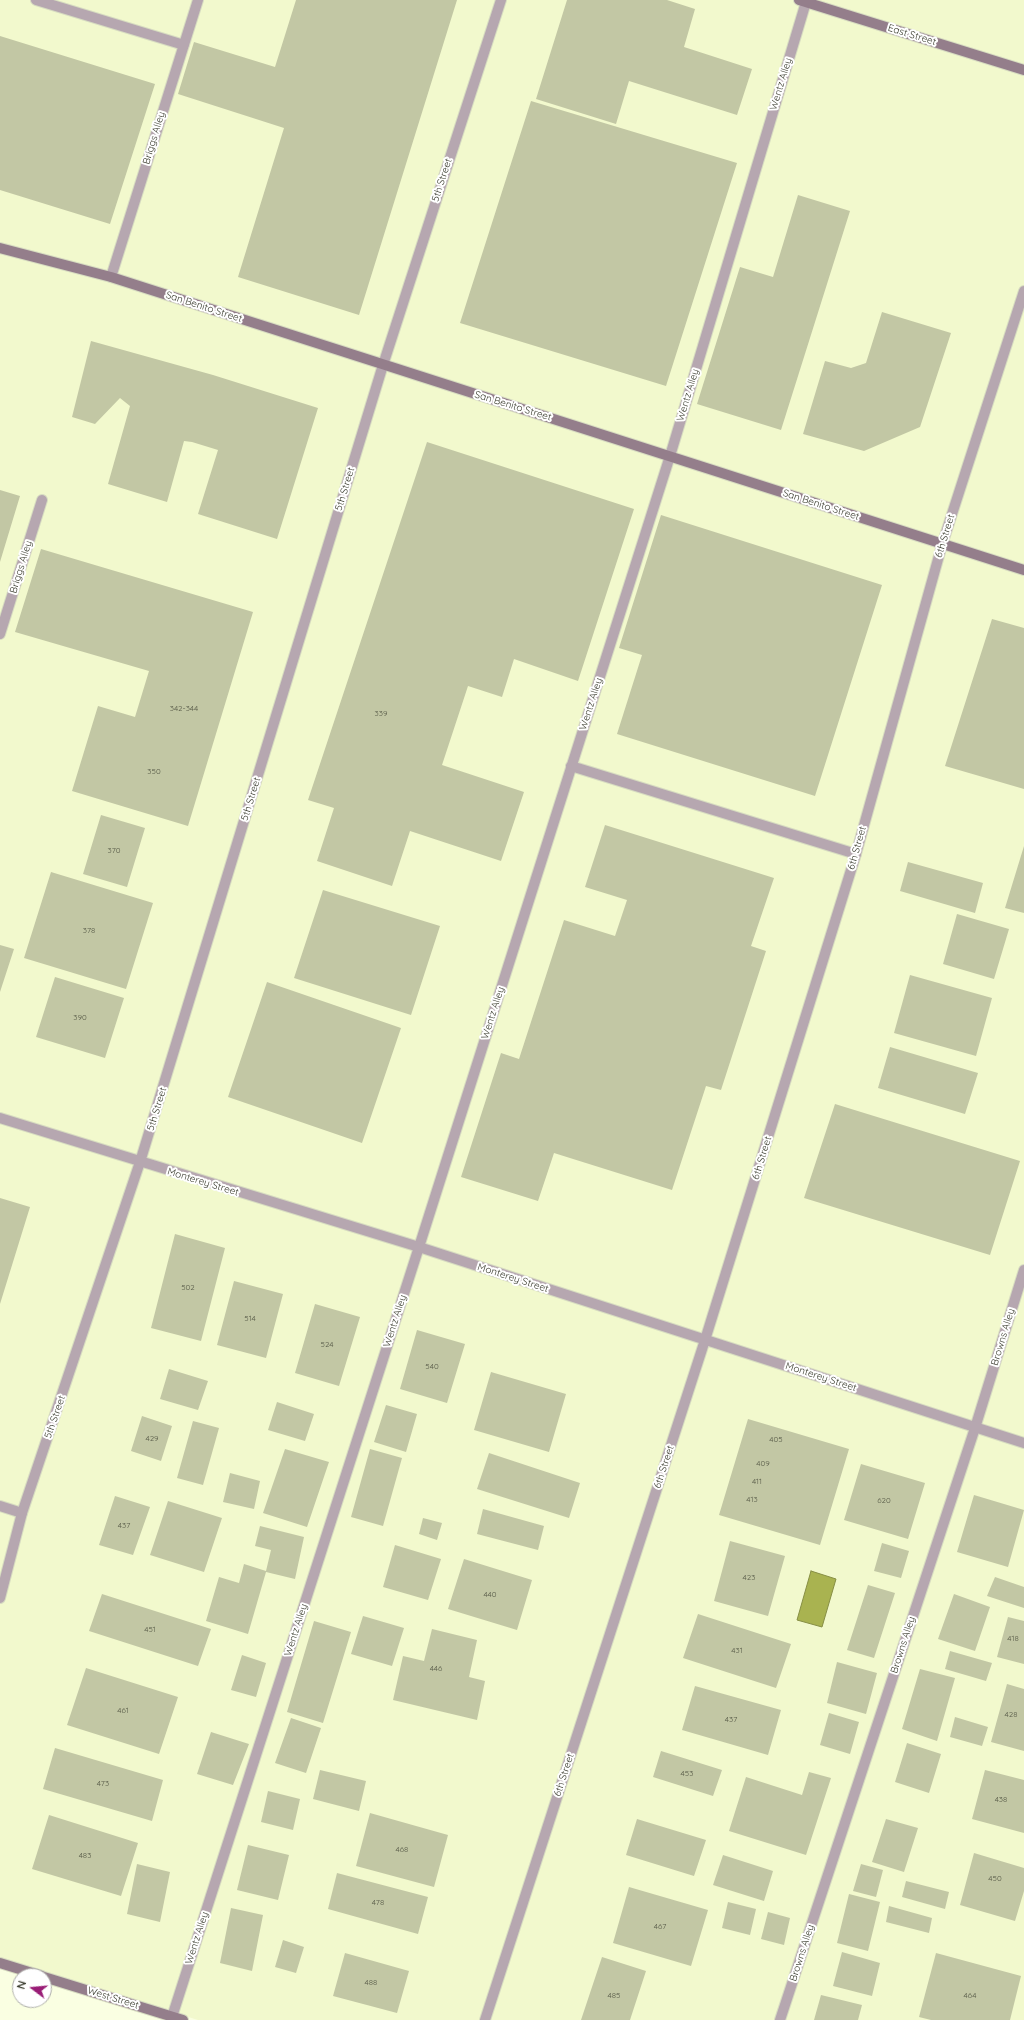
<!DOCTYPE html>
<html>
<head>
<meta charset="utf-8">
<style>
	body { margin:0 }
	#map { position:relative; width:1024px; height:2020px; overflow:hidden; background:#faffe2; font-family:Quicksand,sans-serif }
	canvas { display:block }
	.north { position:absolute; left:12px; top:1968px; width:40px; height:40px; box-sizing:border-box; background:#fff; border:1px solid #afb0ab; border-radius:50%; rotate:286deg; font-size:11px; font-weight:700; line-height:16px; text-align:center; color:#383a2c }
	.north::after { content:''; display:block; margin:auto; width:14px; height:18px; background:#991d76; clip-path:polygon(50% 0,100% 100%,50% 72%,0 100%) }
</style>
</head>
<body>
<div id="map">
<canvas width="1024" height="2020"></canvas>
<div class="north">N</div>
</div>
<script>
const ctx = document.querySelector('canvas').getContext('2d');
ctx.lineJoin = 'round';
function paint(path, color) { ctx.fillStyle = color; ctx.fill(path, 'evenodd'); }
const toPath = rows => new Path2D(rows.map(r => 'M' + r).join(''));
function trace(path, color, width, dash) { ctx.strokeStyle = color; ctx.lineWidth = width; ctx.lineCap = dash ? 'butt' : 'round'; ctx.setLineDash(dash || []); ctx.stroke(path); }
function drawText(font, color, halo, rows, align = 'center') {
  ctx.font = font + ' Quicksand,sans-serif'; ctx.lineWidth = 4; ctx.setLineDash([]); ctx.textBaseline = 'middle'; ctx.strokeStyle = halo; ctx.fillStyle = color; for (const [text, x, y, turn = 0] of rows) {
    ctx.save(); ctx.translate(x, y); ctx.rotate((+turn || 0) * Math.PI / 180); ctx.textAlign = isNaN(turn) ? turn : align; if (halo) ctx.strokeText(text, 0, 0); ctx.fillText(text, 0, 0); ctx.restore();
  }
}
paint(toPath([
	[0,0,1024,0,1024,2020,198,2020,0,1958]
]), '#f2f9cd');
const water = toPath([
	[811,1571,836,1579,822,1627,797,1620,811,1571]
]);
paint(water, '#a9b350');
trace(water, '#878f45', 1);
paint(toPath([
	[296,0,457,0,359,315,238,277,284,128,178,94,194,42,275,67],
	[567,0,667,0,695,9,684,47,752,69,737,115,629,81,616,124,536,99],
	[0,36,155,84,110,224,0,190],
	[531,101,737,163,666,386,460,323],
	[798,195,850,211,781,430,697,404,740,267,773,277],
	[882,312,951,333,920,427,864,451,803,434,825,361,851,368,866,363],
	[91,341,213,375,318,408,277,539,198,514,218,450,192,442,184,441,167,502,108,484,130,406,120,398,95,424,72,417],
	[427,442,634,509,578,681,514,659,502,697,468,686,442,765,524,792,501,861,410,831,392,886,317,861,334,808,308,800],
	[0,490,20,496,0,562],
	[661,515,882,585,815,796,617,734,642,655,619,648],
	[41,549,253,612,188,826,72,791,98,706,135,717,149,671,15,632],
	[992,619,1024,628,1024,789,945,766],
	[101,815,145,828,127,887,83,874],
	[605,825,774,878,751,946,766,951,721,1090,706,1086,672,1190,554,1153,538,1201,461,1177,501,1053,519,1059,564,920,615,936,627,900,585,887],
	[1024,846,1024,913,1005,908],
	[908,862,983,883,975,913,900,891],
	[51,872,153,903,126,989,24,958],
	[323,890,440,926,411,1015,294,978],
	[957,914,1009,929,994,979,943,964],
	[0,945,14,949,0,992],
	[910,975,992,998,976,1056,894,1033],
	[55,977,124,998,105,1058,36,1037],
	[267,982,401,1028,362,1143,228,1097],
	[890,1047,978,1073,965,1114,878,1088],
	[835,1104,1020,1161,990,1255,804,1198],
	[0,1198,30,1207,0,1304],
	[175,1234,225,1248,201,1341,151,1328],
	[234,1281,283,1294,266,1358,217,1345],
	[315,1304,360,1317,339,1386,295,1373],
	[417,1330,465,1344,447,1403,400,1389],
	[169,1369,208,1381,198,1410,160,1399],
	[491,1372,566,1394,549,1452,474,1430],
	[277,1402,314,1414,305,1441,268,1430],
	[386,1405,417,1414,406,1452,374,1442],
	[142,1416,172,1426,161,1461,131,1451],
	[748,1419,849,1449,820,1545,719,1515],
	[193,1421,219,1428,203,1485,177,1478],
	[285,1449,329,1462,307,1527,263,1513],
	[370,1449,402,1458,383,1526,351,1517],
	[489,1453,580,1483,569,1518,477,1489],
	[861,1464,925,1483,908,1539,844,1520],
	[230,1473,260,1481,254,1509,223,1502],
	[974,1495,1024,1510,1008,1567,957,1552],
	[115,1496,150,1507,133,1555,99,1545],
	[168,1501,222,1518,204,1572,150,1555],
	[483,1509,544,1526,538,1550,477,1534],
	[423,1518,442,1523,437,1540,419,1534],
	[260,1526,304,1537,295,1579,266,1572,248,1634,206,1621,219,1577,239,1583,244,1564,266,1571,271,1550,255,1546],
	[730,1541,785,1556,768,1616,714,1601],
	[882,1543,909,1551,901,1578,874,1571],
	[395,1545,441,1559,428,1600,383,1587],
	[464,1559,532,1580,517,1630,448,1609],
	[995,1577,1024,1587,1024,1608,987,1596],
	[868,1585,895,1593,874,1658,847,1650],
	[102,1594,211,1629,198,1666,89,1631],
	[954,1594,990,1607,975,1651,938,1639],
	[698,1614,791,1644,776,1688,683,1658],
	[363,1616,404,1628,392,1666,351,1654],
	[1008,1617,1024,1621,1024,1664,997,1657],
	[314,1621,351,1632,323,1723,287,1712],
	[432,1629,477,1640,469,1677,485,1681,477,1720,393,1700,403,1656,424,1661],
	[950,1651,992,1663,986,1681,945,1669],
	[242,1655,266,1663,256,1697,231,1690],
	[837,1662,877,1673,866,1714,827,1703],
	[86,1668,178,1697,159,1754,67,1725],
	[920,1669,955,1678,937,1741,902,1729],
	[1007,1684,1024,1689,1024,1751,991,1742],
	[695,1686,781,1710,768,1755,682,1730],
	[829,1713,859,1722,850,1754,820,1745],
	[955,1717,988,1727,982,1746,950,1737],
	[291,1718,321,1728,306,1773,275,1763],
	[211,1732,249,1744,233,1785,197,1774],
	[907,1743,941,1754,929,1793,895,1782],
	[55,1748,163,1780,152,1821,43,1789],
	[661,1751,722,1770,713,1796,653,1777],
	[320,1770,366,1781,359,1811,313,1799],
	[985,1770,1024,1780,1024,1833,972,1819],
	[809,1772,831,1778,806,1855,729,1831,746,1777,802,1795],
	[268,1791,300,1799,293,1830,261,1822],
	[370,1813,448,1835,434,1887,356,1866],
	[49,1815,138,1843,121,1896,32,1869],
	[637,1819,706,1840,694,1876,626,1855],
	[886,1819,918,1828,904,1872,872,1862],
	[248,1845,289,1855,278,1900,237,1890],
	[974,1853,1024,1868,1024,1891,1015,1921,960,1905],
	[723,1855,773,1871,764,1901,713,1885],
	[137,1864,170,1872,160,1922,127,1914],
	[861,1864,883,1870,876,1897,853,1891],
	[337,1873,428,1897,418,1934,328,1909],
	[906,1881,949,1892,945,1909,902,1897],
	[629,1887,708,1910,691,1966,613,1943],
	[849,1894,880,1902,868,1951,837,1943],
	[728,1902,756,1909,750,1935,722,1928],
	[889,1906,932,1918,929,1933,886,1922],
	[231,1908,263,1915,252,1971,220,1963],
	[768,1912,790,1918,784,1945,761,1939],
	[283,1940,304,1947,296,1973,275,1967],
	[842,1952,880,1963,872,1996,833,1986],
	[345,1953,409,1971,397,2013,333,1996],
	[936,1953,1021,1976,1010,2020,931,2020,919,2017],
	[602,1957,646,1971,630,2020,581,2020],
	[821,1995,862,2005,858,2020,814,2020]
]), '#c2c7a4');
const lane = toPath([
	[36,0,184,45],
	[111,277,198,0],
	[0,634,42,500],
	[571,766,856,854],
	[0,1506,22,1513],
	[171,2020,419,1247,670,456,806,2],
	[780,2020,975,1428,1024,1270]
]);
const street = toPath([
	[0,1118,419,1247,1024,1443],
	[0,1598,22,1513,140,1162,383,365,501,0],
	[485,2020,705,1340,856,854,942,545,1024,291]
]);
const secondary = toPath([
	[799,0,1024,70],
	[0,248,111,277,1024,570],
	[0,1963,42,1976],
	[44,1977,183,2020]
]);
trace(lane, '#d7dcc1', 12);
trace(street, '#d7dcc1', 12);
trace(secondary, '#d7dcc1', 12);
trace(lane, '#b6a7b0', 10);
trace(street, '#b6a7b0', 10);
trace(secondary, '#947e8b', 10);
drawText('8px', '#5a5d4a', null, [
	["342-344",184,709],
	["339",381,714],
	["350",154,772],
	["370",114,851],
	["378",89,931],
	["390",80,1018],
	["502",188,1288],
	["514",250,1319],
	["524",327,1345],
	["540",432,1367],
	["429",152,1439],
	["405",776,1440],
	["409",763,1464],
	["411",757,1482],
	["413",752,1500],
	["620",884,1501],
	["437",124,1526],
	["423",749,1578],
	["440",490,1595],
	["451",150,1630],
	["418",1013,1639],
	["431",737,1651],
	["446",436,1669],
	["461",123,1711],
	["428",1011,1715],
	["437",731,1720],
	["453",687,1774],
	["473",103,1784],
	["438",1001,1800],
	["468",402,1850],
	["483",85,1856],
	["450",995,1879],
	["478",378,1903],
	["467",660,1927],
	["488",371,1983],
	["485",614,1996],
	["464",970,1996]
]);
drawText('10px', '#383a2c', '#fff', [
	["East Street",912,35,17],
	["Wentz Alley",781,84,-73],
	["Briggs Alley",154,138,-73],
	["5th Street",442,180,-72],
	["San Benito Street",204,307,18],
	["Wentz Alley",688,395,-73],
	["San Benito Street",513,406,17],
	["5th Street",345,489,-73],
	["San Benito Street",821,505,18],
	["6th Street",945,536,-73],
	["Briggs Alley",21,567,-73],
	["Wentz Alley",591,704,-72],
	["5th Street",251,799,-73],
	["6th Street",857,848,-74],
	["Wentz Alley",493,1013,-72],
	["5th Street",157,1109,-73],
	["6th Street",762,1158,-73],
	["Monterey Street",203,1182,17],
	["Monterey Street",513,1278,18],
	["Wentz Alley",395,1321,-72],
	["Browns Alley",1003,1337,-73],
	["Monterey Street",821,1377,18],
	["5th Street",55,1417,-71],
	["6th Street",664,1467,-72],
	["Wentz Alley",296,1630,-72],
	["Browns Alley",903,1645,-72],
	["6th Street",564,1775,-72],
	["Wentz Alley",197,1938,-72],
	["Browns Alley",802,1953,-72],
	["West Street",113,1998,17]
]);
</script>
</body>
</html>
